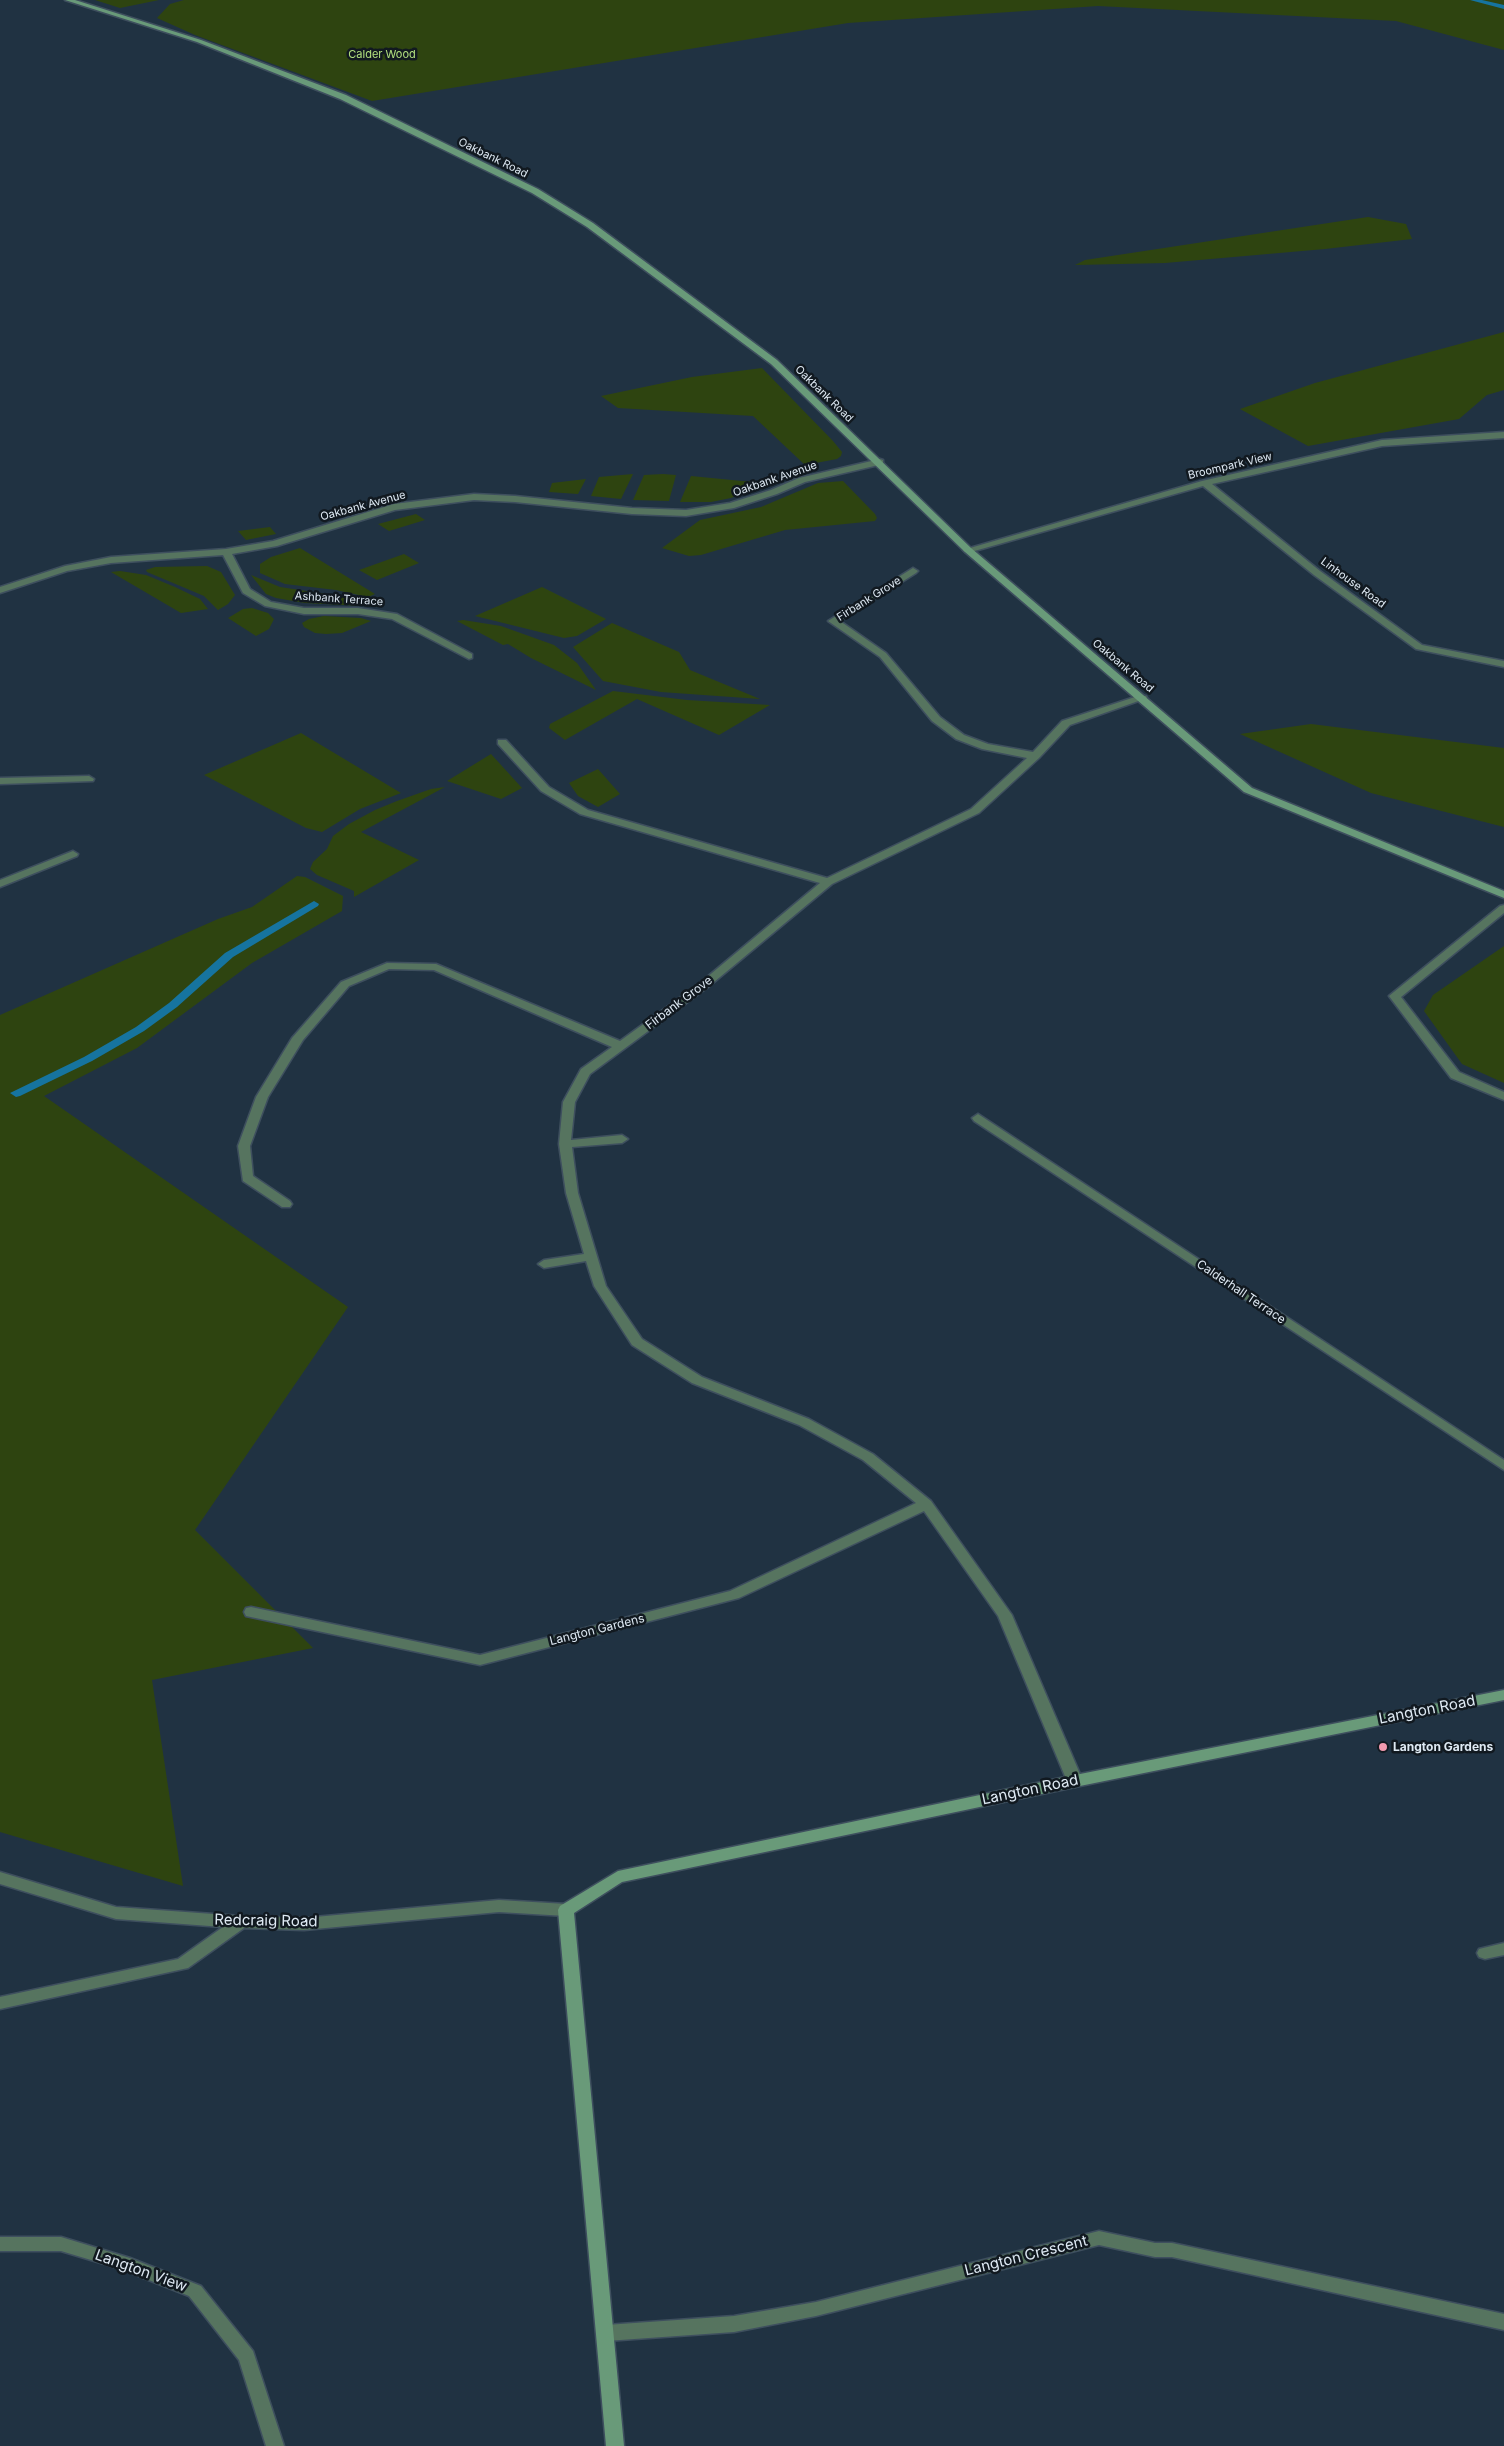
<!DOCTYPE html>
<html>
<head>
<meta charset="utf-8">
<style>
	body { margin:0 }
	canvas { display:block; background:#203242 }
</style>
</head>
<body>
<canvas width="1504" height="2446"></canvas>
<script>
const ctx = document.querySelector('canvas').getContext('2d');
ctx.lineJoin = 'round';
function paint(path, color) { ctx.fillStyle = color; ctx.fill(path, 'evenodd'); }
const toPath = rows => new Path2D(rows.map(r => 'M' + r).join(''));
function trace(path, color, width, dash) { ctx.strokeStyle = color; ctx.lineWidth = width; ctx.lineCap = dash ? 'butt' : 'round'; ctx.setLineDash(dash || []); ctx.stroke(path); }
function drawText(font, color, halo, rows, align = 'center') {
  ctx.font = font + ' Inter,sans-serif'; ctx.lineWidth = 5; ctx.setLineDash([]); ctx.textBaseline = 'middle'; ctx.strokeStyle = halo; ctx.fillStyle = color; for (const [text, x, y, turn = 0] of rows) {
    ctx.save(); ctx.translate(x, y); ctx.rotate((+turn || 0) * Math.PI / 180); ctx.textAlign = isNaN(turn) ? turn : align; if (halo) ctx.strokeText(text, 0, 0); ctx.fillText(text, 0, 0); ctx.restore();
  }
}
paint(toPath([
	[95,0,159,0,120,8],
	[184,0,1504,0,1504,50,1396,21,1098,6,848,23,372,101,195,35,157,18,170,4],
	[1368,217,1406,224,1412,239,1325,249,1165,263,1075,265,1085,260],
	[1504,332,1504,390,1487,395,1459,419,1308,446,1240,409,1315,383],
	[762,368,833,441,842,452,841,456,837,459,805,465,753,416,618,408,601,396,692,377],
	[633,474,621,499,591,496,599,477],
	[663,474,676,475,669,501,633,500,644,475],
	[691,476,742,481,763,482,758,488,731,498,711,502,680,502],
	[586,479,578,494,549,492,552,483],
	[843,481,875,514,877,518,875,521,785,530,701,555,689,556,662,548,700,520,761,507,818,483],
	[416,514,425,520,389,531,378,524],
	[270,527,276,534,246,540,238,531],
	[300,548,375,594,368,597,336,590,285,584,260,573,260,564,271,557],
	[404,554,419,563,377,580,359,570],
	[207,566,221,572,235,595,228,604,218,610,204,596,147,572,146,570,155,567],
	[120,571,146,575,175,587,200,599,208,609,181,613,111,572],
	[251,575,280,587,340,596,382,607,305,603,276,598,266,594],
	[542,587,606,619,577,636,564,638,475,616],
	[252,608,268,613,274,619,269,629,256,636,228,618,243,609],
	[324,616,361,618,371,621,342,633,326,634,315,633,304,627,302,623,309,619],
	[463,620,501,626,554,645,577,663,596,690,531,658,508,644,503,645,457,621],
	[612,623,679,652,690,670,760,699,661,692,603,681,573,647],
	[613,691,687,700,770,705,719,735,637,699,565,740,549,728,550,724],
	[1311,724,1504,748,1504,827,1371,793,1240,734],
	[301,733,401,793,360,809,322,832,306,828,204,775],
	[491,754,522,788,501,799,447,781],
	[598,769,620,794,598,807,578,796,569,783],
	[445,787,361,832,419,860,354,897,354,891,317,875,310,869,313,862,327,849,333,836,349,824,375,810,397,801,431,789],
	[297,876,305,877,343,896,342,911,252,963,137,1048,44,1096,348,1307,195,1530,313,1648,152,1680,183,1886,0,1832,0,1015,218,919,252,907],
	[1504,946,1504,1083,1462,1064,1424,1011,1433,995]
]), '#2e4410');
paint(toPath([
	[1470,0,1482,0,1504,5,1504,9,1470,0],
	[314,901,319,904,318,906,233,957,177,1007,144,1031,92,1061,20,1096,16,1097,10,1093,84,1057,136,1027,169,1003,225,953,314,901]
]), '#16749f');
const street = toPath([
	[1504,432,1504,438,1382,446,1212,484,1320,571,1422,645,1504,661,1504,667,1416,649,1314,575,1203,486,971,552,965,552,963,550,1202,481,1382,440,1504,432],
	[880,459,883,460,883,464,805,482,777,494,734,508,686,516,632,514,515,502,474,500,395,510,277,546,232,554,250,589,271,602,304,608,358,608,397,614,472,654,472,658,469,659,392,619,358,614,304,614,265,606,243,593,223,555,111,563,67,571,0,593,0,587,65,566,111,557,226,549,273,541,394,504,474,494,515,496,632,508,686,510,730,503,771,490,799,478,880,459],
	[913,568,918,571,916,573,840,621,886,653,940,717,964,735,988,744,1033,752,1062,721,1138,696,1146,696,1147,698,1070,725,1039,758,979,813,832,884,708,987,590,1074,575,1102,571,1140,622,1135,628,1139,622,1143,572,1147,578,1193,606,1286,642,1339,702,1377,809,1419,873,1454,931,1501,1012,1615,1083,1781,1080,1785,1075,1787,1070,1785,1067,1781,998,1616,924,1511,739,1598,480,1665,246,1616,244,1612,246,1608,251,1607,480,1655,730,1591,916,1503,863,1460,799,1425,692,1383,632,1345,594,1286,586,1261,544,1268,538,1264,544,1260,584,1254,566,1193,559,1144,563,1102,581,1069,612,1047,434,970,389,969,349,986,303,1040,268,1097,250,1146,253,1176,290,1201,292,1204,290,1207,282,1207,243,1181,238,1146,256,1097,292,1038,341,982,387,963,436,964,620,1041,700,983,820,883,580,814,541,791,498,744,498,740,506,740,549,787,588,810,827,878,971,809,1027,758,982,749,956,739,932,721,880,657,828,621,913,568],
	[89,776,94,779,93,781,0,784,0,778,89,776],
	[73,851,78,854,77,856,0,887,0,880,73,851],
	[1504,905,1504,913,1401,997,1459,1072,1504,1092,1504,1100,1451,1078,1389,996,1500,906,1504,905],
	[978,1114,1504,1460,1504,1470,974,1121,972,1118,978,1114],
	[0,1872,116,1907,241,1916,304,1918,499,1900,566,1904,572,1906,574,1910,572,1914,566,1916,499,1912,304,1930,244,1928,188,1968,0,2009,0,1997,178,1959,223,1927,116,1919,0,1884,0,1872],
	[1504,1943,1504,1955,1485,1959,1479,1957,1477,1953,1479,1949,1504,1943],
	[1099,2231,1155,2243,1172,2243,1504,2314,1504,2330,1172,2257,1155,2257,1099,2245,816,2316,734,2332,606,2341,600,2338,597,2333,600,2328,606,2325,734,2316,816,2302,1099,2231],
	[0,2237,61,2237,130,2258,201,2286,253,2351,284,2446,266,2446,239,2360,189,2296,121,2269,61,2251,0,2251,0,2237]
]);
const secondary = toPath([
	[65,0,75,0,201,40,346,95,538,189,593,223,777,360,971,548,1252,788,1504,891,1504,898,1244,792,965,552,771,364,587,227,532,193,340,99,197,42,65,0],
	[1504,1690,1504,1700,1075,1787,622,1882,574,1913,624,2446,606,2446,558,1910,560,1906,618,1871,1075,1775,1504,1690]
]);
trace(street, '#3e4f5e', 3);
trace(secondary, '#3e4f5e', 3);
paint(street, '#56745f');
paint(secondary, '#699a79');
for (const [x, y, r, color] of [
	[1383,1747,5,"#f29aaf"]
]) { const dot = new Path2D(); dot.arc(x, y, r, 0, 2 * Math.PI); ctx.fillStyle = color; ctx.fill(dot); trace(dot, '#111920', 2); }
drawText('11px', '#b1e07e', '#111920', [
	["Calder Wood",382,55]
]);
drawText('11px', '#dee9f3', '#111920', [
	["Oakbank Road",493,158,26],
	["Oakbank Road",824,394,44],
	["Broompark View",1230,466,-13],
	["Oakbank Avenue",775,479,-19],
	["Oakbank Avenue",363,506,-15],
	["Linhouse Road",1353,583,36],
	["Ashbank Terrace",339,599,4],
	["Firbank Grove",869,599,-32],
	["Oakbank Road",1123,666,40]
]);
drawText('12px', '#dee9f3', '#111920', [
	["Firbank Grove",679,1003,-37],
	["Calderhall Terrace",1241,1292,34],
	["Langton Gardens",597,1630,-14]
]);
drawText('bold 12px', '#dee9f3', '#111920', [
	["Langton Gardens",1393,1747]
], 'left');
drawText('15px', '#dee9f3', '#111920', [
	["Langton Road",1427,1710,-11],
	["Langton Road",1030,1790,-12],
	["Redcraig Road",266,1921,1],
	["Langton Crescent",1026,2256,-14],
	["Langton View",141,2271,20]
]);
</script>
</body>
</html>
